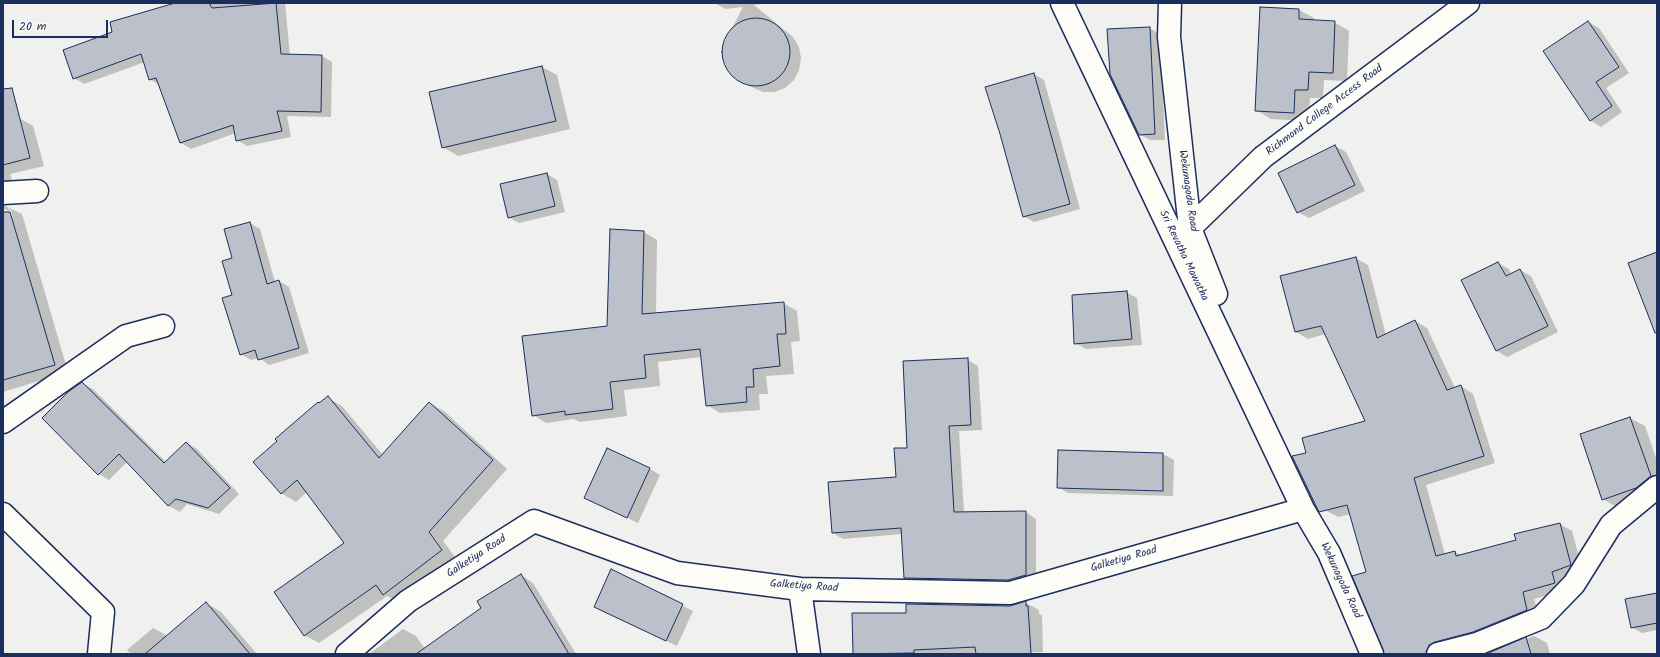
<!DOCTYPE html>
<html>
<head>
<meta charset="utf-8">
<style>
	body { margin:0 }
	#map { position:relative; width:1660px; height:657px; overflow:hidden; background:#f0f0ee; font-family:Kalam,sans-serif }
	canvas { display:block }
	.frame { position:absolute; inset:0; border:4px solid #1b2f5e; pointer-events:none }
	.scale { position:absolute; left:12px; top:20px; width:96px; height:18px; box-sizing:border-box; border:2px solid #1b2f5e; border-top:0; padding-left:5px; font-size:12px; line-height:14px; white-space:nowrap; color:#1b2f5e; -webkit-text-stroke:3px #fdfcf7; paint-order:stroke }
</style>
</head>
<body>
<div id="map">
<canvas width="1660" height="657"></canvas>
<div class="frame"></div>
<div class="scale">20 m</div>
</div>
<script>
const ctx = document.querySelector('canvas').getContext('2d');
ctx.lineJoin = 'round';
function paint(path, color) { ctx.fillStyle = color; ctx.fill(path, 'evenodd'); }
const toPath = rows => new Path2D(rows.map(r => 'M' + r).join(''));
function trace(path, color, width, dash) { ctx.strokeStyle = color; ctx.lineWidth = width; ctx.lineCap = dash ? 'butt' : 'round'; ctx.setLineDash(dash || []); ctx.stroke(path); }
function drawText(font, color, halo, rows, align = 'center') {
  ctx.font = font + ' Kalam,sans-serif'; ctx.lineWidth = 3.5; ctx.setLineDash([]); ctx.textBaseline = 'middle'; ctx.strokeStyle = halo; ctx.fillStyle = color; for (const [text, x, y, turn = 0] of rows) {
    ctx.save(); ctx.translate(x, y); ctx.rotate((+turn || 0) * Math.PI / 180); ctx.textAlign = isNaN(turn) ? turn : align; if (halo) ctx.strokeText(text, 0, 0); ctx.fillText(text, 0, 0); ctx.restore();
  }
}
paint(toPath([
	[174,3,285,3,290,55,322,56,332,62,331,117,287,116,291,137,247,146,237,140,236,133,191,149,181,143,159,85,150,79,145,62,84,84,74,78,114,32,161,8],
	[714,3,768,3,754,5,793,37,799,47,801,58,799,70,794,80,785,88,774,92,763,92,740,82,731,74,725,64,723,53,725,42,743,7,726,9],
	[1299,10,1314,18,1314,21,1334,22,1349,31,1347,81,1324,80,1323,98,1310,98,1309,121,1271,119,1256,110],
	[1588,22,1599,28,1629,73,1606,88,1622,112,1601,127,1590,120],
	[1149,28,1160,34,1165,140,1150,140,1139,134],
	[542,67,557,75,570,129,458,156,443,147,430,93],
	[1034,74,1044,80,1080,209,1034,222,1023,216],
	[19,118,33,126,44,166,10,174,15,189,4,203,5,206,22,214,68,372,3,392,3,214,13,217,11,211,8,208,9,212,3,208,3,123],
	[1335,146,1346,152,1365,191,1309,218,1298,212],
	[547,174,557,180,565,212,519,223,508,217],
	[250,223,260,229,275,282,279,281,289,287,309,353,269,365,259,358,251,360,241,354,233,295],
	[644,232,657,240,656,314,783,303,797,311,800,341,791,342,794,374,766,376,768,394,759,394,760,410,720,413,707,405,702,357,658,362,660,386,624,390,627,416,580,422,574,419,546,423,533,415,608,327],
	[1355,258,1368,265,1386,335,1415,321,1427,328,1455,388,1461,386,1473,394,1495,463,1426,485,1445,554,1455,552,1461,555,1517,541,1560,524,1572,531,1583,572,1564,579,1567,590,1534,599,1539,617,1440,654,1385,654,1368,573,1351,514,1338,517,1325,510,1307,453,1366,422,1326,334,1308,339,1296,332],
	[1498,263,1509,269,1511,274,1520,270,1531,276,1558,332,1507,357,1497,351,1462,280],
	[1126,292,1137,298,1142,345,1086,349,1075,343],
	[968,360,978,366,982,430,959,431,964,513,1026,512,1036,519,1036,581,1020,586,916,584,905,578,902,534,843,539,833,533,897,477,908,448],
	[82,383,93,389,166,462,187,443,197,449,239,494,219,514,187,504,180,512,169,506,127,462,109,480,99,474],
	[328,398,342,406,383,455,429,403,444,411,507,469,443,541,456,558,398,602,387,596,319,643,304,635,346,543,307,492,296,502,281,493,320,404],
	[1630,418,1645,426,1657,461,1657,492,1618,508,1603,499,1581,435],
	[1163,454,1174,460,1173,496,1068,493,1058,487],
	[650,469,660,475,638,523,596,503],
	[612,570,693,611,677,646,605,612],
	[521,575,533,583,576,654,369,654,403,629,416,636,425,649,482,609],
	[1657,594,1657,630,1642,633,1631,627],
	[206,603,221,612,257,654,131,654,127,650,153,628,168,636],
	[1026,603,1039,610,1039,614,1042,615,1043,652,1003,654,854,654,853,614,907,614,1010,606],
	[1534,636,1547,643,1550,654,1488,654]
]), '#0003');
const building = toPath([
	[175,3,209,3,212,8,276,3,281,54,322,55,321,112,277,111,282,131,236,141,233,125,180,143,156,78,149,80,141,54,73,79,63,50,112,32,110,22,175,3],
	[1260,7,1299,9,1299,19,1335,21,1333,73,1309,72,1308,90,1295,90,1294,113,1255,111,1260,7],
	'722 52a34 34 0 1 1 68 0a34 34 0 1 1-68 0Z',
	[1588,21,1619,67,1596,82,1612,106,1590,121,1543,51,1588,21],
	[1150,27,1155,134,1139,135,1110,74,1107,29,1150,27],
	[542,66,556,121,442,148,429,92,542,66],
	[1034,73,1070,204,1023,217,1000,134,985,87,1034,73],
	[12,88,30,158,3,165,3,89,12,88],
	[1335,145,1355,185,1297,213,1278,173,1335,145],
	[547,173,555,206,508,218,500,184,547,173],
	[3,212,10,212,55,365,3,380,3,212],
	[250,222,267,284,279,280,299,348,258,360,255,350,240,355,222,298,232,295,222,261,232,258,224,229,250,222],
	[610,229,644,231,642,314,784,302,786,334,777,334,780,366,753,369,754,387,746,387,747,402,706,406,700,349,644,355,646,378,610,382,613,409,565,415,565,411,532,416,522,336,607,326,610,229],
	[1657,252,1657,333,1655,333,1628,263,1657,252],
	[1356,257,1377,338,1415,320,1447,390,1461,385,1484,456,1414,478,1436,556,1455,551,1456,556,1516,540,1514,534,1560,523,1571,565,1552,572,1555,583,1523,592,1527,610,1473,632,1435,642,1429,645,1426,654,1384,654,1352,576,1366,572,1347,505,1319,512,1292,456,1306,453,1302,438,1365,421,1321,326,1295,332,1280,276,1356,257],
	[1498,262,1506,276,1520,269,1548,326,1496,351,1461,280,1498,262],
	[1127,291,1132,339,1074,344,1072,295,1127,291],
	[968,358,971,425,949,426,954,512,1026,511,1026,575,1008,580,904,578,901,528,832,533,828,482,896,477,894,448,907,448,903,361,968,358],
	[82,382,164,463,186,442,230,488,208,508,176,499,168,506,119,454,98,475,42,418,68,392,82,382],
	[328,396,379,458,429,402,493,460,429,532,442,550,383,595,376,585,304,636,274,592,344,543,297,480,281,494,253,462,277,441,275,439,318,402,319,403,328,396],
	[1630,417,1651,476,1636,488,1602,500,1580,434,1630,417],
	[607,448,650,468,627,518,584,498,607,448],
	[1058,450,1163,453,1163,491,1057,488,1058,450],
	[611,569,683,604,666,641,594,607,611,569],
	[521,574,569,654,416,654,481,608,477,601,521,574],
	[1657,593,1657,623,1631,628,1625,599,1657,593],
	[1026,601,1026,606,1028,606,1031,654,976,654,975,647,914,650,914,653,853,654,852,613,906,613,906,604,1010,606,1026,601],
	[206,602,250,654,145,654,206,602],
	[1526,637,1531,654,1486,654,1526,637]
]);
paint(building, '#bbc0ca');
trace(building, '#1b2f5e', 1);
const street = toPath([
	[1062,3,1303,509,1329,553,1372,654],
	[1170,3,1169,37,1190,228,1216,294],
	[3,193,37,191],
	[1190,228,1263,157,1468,3],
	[3,422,126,336,163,326],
	[3,514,103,612,99,654],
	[800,589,809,654],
	[347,654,408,601,534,521,677,573,800,589,1010,593,1303,509],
	[1438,654,1477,644,1541,618,1574,584,1611,525,1657,487]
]);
trace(street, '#1b2f5e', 25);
trace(street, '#fdfcf7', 22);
drawText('11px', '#1b2f5e', '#fdfcf7', [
	["Richmond College Access Road",1325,111,-37],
	["Wekunagoda Road",1187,191,82],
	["Sri Revatha Mawatha",1183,256,64],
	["Galketiya Road",477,557,-33],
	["Galketiya Road",1124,560,-16],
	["Wekunagoda Road",1340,581,65],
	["Galketiya Road",804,587,4]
]);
</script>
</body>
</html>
